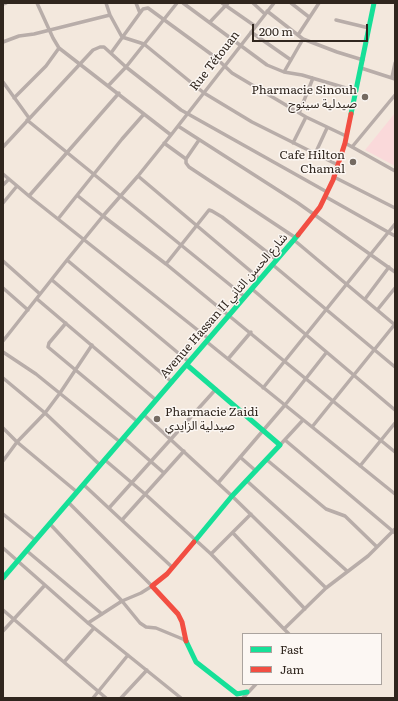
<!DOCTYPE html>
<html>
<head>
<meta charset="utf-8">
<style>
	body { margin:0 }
	#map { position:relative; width:398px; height:701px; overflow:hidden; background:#f3e8dd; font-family:Literata,serif }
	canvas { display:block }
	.frame { position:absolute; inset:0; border:4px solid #30261e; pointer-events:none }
	.legend { position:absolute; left:242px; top:633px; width:140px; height:52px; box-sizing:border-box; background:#fcf7f3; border:1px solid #aaa39e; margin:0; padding:5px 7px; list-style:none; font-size:12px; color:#30261e }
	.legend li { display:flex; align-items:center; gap:8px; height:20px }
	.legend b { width:20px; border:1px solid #aaa39e }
	.scale { position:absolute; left:252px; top:24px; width:116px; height:18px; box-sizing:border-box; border:2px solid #30261e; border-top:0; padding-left:5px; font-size:12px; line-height:14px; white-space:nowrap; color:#30261e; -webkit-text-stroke:3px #fcf7f3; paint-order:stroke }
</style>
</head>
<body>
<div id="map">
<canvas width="398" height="701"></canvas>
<div class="frame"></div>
<ul class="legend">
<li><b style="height:5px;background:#16e098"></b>Fast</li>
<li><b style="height:5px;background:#f24e42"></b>Jam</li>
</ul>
<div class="scale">200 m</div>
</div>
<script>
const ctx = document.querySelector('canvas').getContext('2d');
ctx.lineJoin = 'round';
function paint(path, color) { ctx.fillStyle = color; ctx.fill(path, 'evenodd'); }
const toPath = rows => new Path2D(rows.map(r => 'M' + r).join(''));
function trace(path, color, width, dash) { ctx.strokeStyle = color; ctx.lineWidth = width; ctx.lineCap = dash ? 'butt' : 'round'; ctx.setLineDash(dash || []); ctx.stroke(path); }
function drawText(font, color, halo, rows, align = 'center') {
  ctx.font = font + ' Literata,"Noto Sans Arabic",serif'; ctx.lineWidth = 3; ctx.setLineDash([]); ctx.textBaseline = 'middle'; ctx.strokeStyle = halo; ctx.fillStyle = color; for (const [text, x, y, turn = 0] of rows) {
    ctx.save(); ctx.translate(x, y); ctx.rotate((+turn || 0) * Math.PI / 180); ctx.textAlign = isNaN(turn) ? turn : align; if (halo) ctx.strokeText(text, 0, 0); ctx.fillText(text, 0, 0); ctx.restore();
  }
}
paint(toPath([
	[395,113,395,166,365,150]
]), '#fad9da');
trace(toPath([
	[37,3,53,38,59,48,171,135,138,176,103,216,78,196],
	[136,3,140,13],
	[177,3,126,67,181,110,327,192],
	[183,3,267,65,284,72,302,75,356,91],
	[222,3,255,26],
	[253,3,265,14],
	[274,3,178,126,298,203,395,272],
	[291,3,309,17],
	[3,4,6,3],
	[267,11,303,39,337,52,363,60],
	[110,15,122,37,144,44,204,93,252,122,338,165],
	[336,20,369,28],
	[210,22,228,3],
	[251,32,291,60],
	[298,35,319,3],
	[3,42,19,36,34,34,110,15,106,3],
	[111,53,140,13,143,9,148,8,215,57,232,73,306,117,346,136],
	[361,68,395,79],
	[284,72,303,39],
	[392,77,395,63],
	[3,82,29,118],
	[14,98,46,66,59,48],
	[299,113,313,78],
	[27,120,245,297],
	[171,135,178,126],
	[199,140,186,159,186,163,189,167,296,238],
	[164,143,186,159],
	[293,143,306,117],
	[345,143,395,171],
	[3,147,93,50,100,47,104,47,126,67,108,86],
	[352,147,395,95],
	[315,154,327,128],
	[3,174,29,196,119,93],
	[138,176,260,279],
	[334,177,395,208],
	[3,185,9,179],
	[29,196,209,339],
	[326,197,395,236],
	[3,203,17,186],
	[58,219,122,139,144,114],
	[294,240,395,325],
	[277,260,222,217,212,211,209,210,166,264,395,452],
	[3,261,40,294],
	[166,264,103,216,67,260,189,362],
	[273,265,395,367],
	[52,280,172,382],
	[3,288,28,310],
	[252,289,395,410],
	[37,299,156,400],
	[365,299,389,267],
	[378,309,395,288],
	[66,323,49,343,48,347,138,422],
	[3,341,67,260],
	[207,342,395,494],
	[3,352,36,374,120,442],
	[228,359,251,332],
	[3,378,45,413,100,465],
	[263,388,395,224],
	[144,415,232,496,326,588],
	[312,427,395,324],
	[3,428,17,442,77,492],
	[124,438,164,473],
	[285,440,395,533],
	[280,445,303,420],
	[240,457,256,471],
	[105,460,145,494,211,554,284,629,326,588,368,556,395,529],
	[267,460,326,509,345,516,377,547],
	[3,461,17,442,45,413,60,393,92,345],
	[360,466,395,423],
	[247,481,347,571],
	[218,483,285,405,326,353],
	[84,485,172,567],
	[68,502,152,586,141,593,122,601,88,623],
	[109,508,216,389],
	[3,514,35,540],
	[122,520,184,451],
	[50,524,122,601,140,623,146,627,156,628,185,640],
	[233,533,305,609],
	[3,548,88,623,181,698],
	[27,551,102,614],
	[211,554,251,514],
	[3,610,106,698],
	[284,629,289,634],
	[3,631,45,585],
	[64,662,94,628],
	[93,698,128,655],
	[121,698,147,670],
	[243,698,256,684]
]), '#b8ada9', 3.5);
trace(toPath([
	[351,114,374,3],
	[187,365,280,445,232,496,194,542],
	[3,578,298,235],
	[186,641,196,662,237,694,247,692]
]), '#16e098', 5);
trace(toPath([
	[298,235,320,207,333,180,345,143,351,114],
	[186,641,182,622,178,614,152,586,167,574,194,542]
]), '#f24e42', 5);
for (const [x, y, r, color] of [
	[365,97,4,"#746a61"],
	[353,162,4,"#746a61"],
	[157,419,4,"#746a61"]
]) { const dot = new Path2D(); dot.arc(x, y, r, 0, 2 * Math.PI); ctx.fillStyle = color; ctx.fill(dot); trace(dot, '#fcf7f3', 1.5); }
drawText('12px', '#30261e', '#fcf7f3', [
	["Rue Tétouan",215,61,-52],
	["Avenue Hassan II شارع الحسن الثاني",224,306,-49]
]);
drawText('12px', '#30261e', '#fcf7f3', [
	["Pharmacie Sinouh",357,90],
	["صيدلية سينوح",357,104],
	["Cafe Hilton",345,155],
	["Chamal",345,169],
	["Pharmacie Zaidi",165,412,"left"],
	["صيدلية الزايدي",165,426,"left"]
], 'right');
</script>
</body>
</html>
